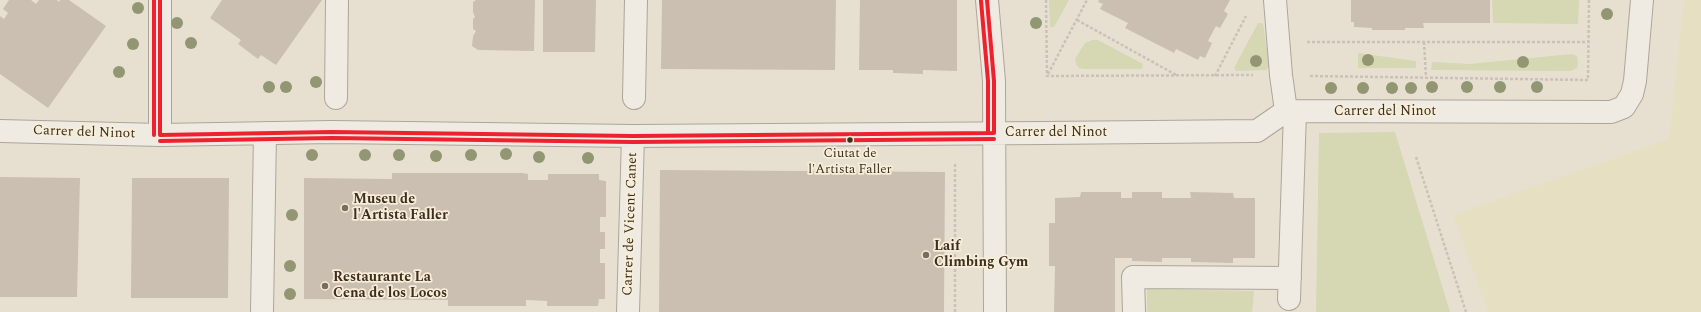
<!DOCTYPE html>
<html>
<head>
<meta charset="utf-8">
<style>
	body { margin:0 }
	canvas { display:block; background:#e7e0d1 }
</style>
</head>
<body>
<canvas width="1701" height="312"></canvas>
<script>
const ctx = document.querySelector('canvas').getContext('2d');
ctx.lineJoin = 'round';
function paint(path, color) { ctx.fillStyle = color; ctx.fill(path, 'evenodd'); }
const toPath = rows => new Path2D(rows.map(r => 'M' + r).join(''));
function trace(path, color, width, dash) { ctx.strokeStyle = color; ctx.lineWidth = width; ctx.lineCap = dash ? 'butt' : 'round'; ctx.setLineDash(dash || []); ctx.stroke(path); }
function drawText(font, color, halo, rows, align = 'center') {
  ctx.font = font + ' Spectral,serif'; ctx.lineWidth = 3.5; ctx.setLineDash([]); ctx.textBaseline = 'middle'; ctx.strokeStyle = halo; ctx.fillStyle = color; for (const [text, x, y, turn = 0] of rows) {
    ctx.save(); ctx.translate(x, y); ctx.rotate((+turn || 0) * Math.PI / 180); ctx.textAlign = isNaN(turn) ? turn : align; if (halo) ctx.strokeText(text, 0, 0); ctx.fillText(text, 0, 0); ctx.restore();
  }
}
paint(toPath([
	[1684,0,1701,0,1701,312,1488,312,1453,215,1669,139]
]), '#e6dfc2');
paint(toPath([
	[1049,0,1069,0,1054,27,1050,27],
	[1492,0,1579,0,1578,24,1493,23],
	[1258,23,1263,23,1269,66,1266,70,1236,71,1234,68],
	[1092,40,1098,40,1143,64,1142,69,1084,69,1079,68,1076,64,1075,59,1085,43],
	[1358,53,1416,61,1416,68,1358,68],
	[1572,54,1577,56,1578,63,1577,68,1571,71,1431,70,1432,62,1469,64],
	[1395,132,1450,312,1316,312,1319,133],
	[1147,289,1254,291,1252,312,1147,312]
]), '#d6d7b3');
paint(toPath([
	[9,0,31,0,36,4,39,0,57,0,59,2,60,0,69,0,106,26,48,108,0,74,0,16,4,19,8,13,3,9],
	[222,0,322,0,276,65,261,55,258,59,238,44,241,40,210,18],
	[476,0,535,0,534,51,478,50,472,46,473,36,476,31,473,29,473,19,475,17,473,12,473,2],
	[543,0,596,0,595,52,543,52],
	[662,0,836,0,835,70,661,69],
	[860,0,957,0,957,71,923,70,923,74,893,73,893,70,859,70],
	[1099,0,1230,0,1224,11,1228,14,1220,28,1216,26,1208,41,1212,43,1205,58,1200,56,1198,60,1176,49,1174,53,1125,28,1128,23,1100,9,1103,4,1098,2],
	[1351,0,1490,0,1490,23,1423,23,1424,28,1405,28,1405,30,1372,30,1372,28,1354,27,1354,22,1351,22],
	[660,170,945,172,944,312,659,312],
	[392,173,522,173,528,174,528,180,548,180,548,174,599,174,599,180,606,181,606,217,600,217,600,232,605,232,605,249,600,249,600,263,605,263,605,299,599,299,598,306,547,306,547,301,526,300,526,306,448,306,448,300,304,299,304,178,392,179],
	[0,177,80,178,77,297,0,297],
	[132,178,229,178,228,298,131,298],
	[1081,192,1121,192,1121,198,1132,198,1132,192,1162,192,1162,198,1191,198,1190,192,1233,193,1234,198,1255,198,1255,258,1233,258,1233,263,1191,262,1191,258,1162,258,1162,262,1132,261,1132,258,1115,258,1115,312,1054,312,1055,266,1049,266,1049,223,1055,223,1055,198,1080,197]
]), '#cbbfb2');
const street = toPath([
	[160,0,160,135],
	[987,0,994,81,995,312],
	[1275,0,1281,75,1286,111],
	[336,98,337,0],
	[634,98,636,0],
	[0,131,160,135,332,132,633,136,1043,133,1257,131,1286,111,1611,112,1624,107,1632,94,1635,81,1642,0],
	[1289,299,1295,111],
	[262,312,265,133],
	[628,312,633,136],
	[1134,312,1133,277,1290,278]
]);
trace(street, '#ada599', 24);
trace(toPath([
	[1046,0,1047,76,1253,75],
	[1077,20,1178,76],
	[1307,42,1589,42],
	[1424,42,1426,77],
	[1048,74,1087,0],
	[1215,76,1246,16],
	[1310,76,1588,80,1589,0],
	[1416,157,1466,312],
	[955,312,955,162]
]), '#c8c2b9', 2.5, [3, 2]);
trace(street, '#efebe3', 22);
trace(toPath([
	[160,0,160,135],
	[987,0,994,81,994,133],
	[160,135,332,132,633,136,994,133]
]), '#ed222e', 4);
trace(toPath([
	[154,0,154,135],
	[981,1,988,81,988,133],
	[160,141,332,138,633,142,994,139]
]), '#ed222e', 4);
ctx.fillStyle = '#929673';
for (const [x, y] of [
	[138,8],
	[1607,14],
	[177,23],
	[1036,23],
	[191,43],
	[133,44],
	[1368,60],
	[1256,61],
	[1523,62],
	[119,72],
	[316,82],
	[269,87],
	[286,87],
	[1432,87],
	[1467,87],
	[1500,87],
	[1537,87],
	[1331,88],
	[1363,88],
	[1392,88],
	[1411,88],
	[506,154],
	[312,155],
	[365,155],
	[399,155],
	[471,155],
	[436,156],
	[539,157],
	[588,158],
	[292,215],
	[290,266],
	[290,294]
]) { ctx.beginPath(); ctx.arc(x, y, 6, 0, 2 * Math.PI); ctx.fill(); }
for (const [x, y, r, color] of [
	[850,140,3.5,"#3d2e20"],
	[345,208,4,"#786c5e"],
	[926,255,4,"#786c5e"],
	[325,286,4,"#786c5e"]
]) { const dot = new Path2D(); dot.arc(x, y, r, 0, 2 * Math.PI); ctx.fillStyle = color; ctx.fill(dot); trace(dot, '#f7eed8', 1.5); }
drawText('13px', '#3d2e20', '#f7eed8', [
	["Ciutat de",850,154],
	["l'Artista Faller",850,170]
]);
drawText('14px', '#3d2e20', '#f7eed8', [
	["Carrer del Ninot",1385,112],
	["Carrer del Ninot",84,133,2],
	["Carrer del Ninot",1056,133],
	["Carrer de Vicent Canet",631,224,-88]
]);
drawText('bold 14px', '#3d2e20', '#f7eed8', [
	["Museu de",353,200],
	["l'Artista Faller",353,216],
	["Laif",934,247],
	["Climbing Gym",934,263],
	["Restaurante La",333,278],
	["Cena de los Locos",333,294]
], 'left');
</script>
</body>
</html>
